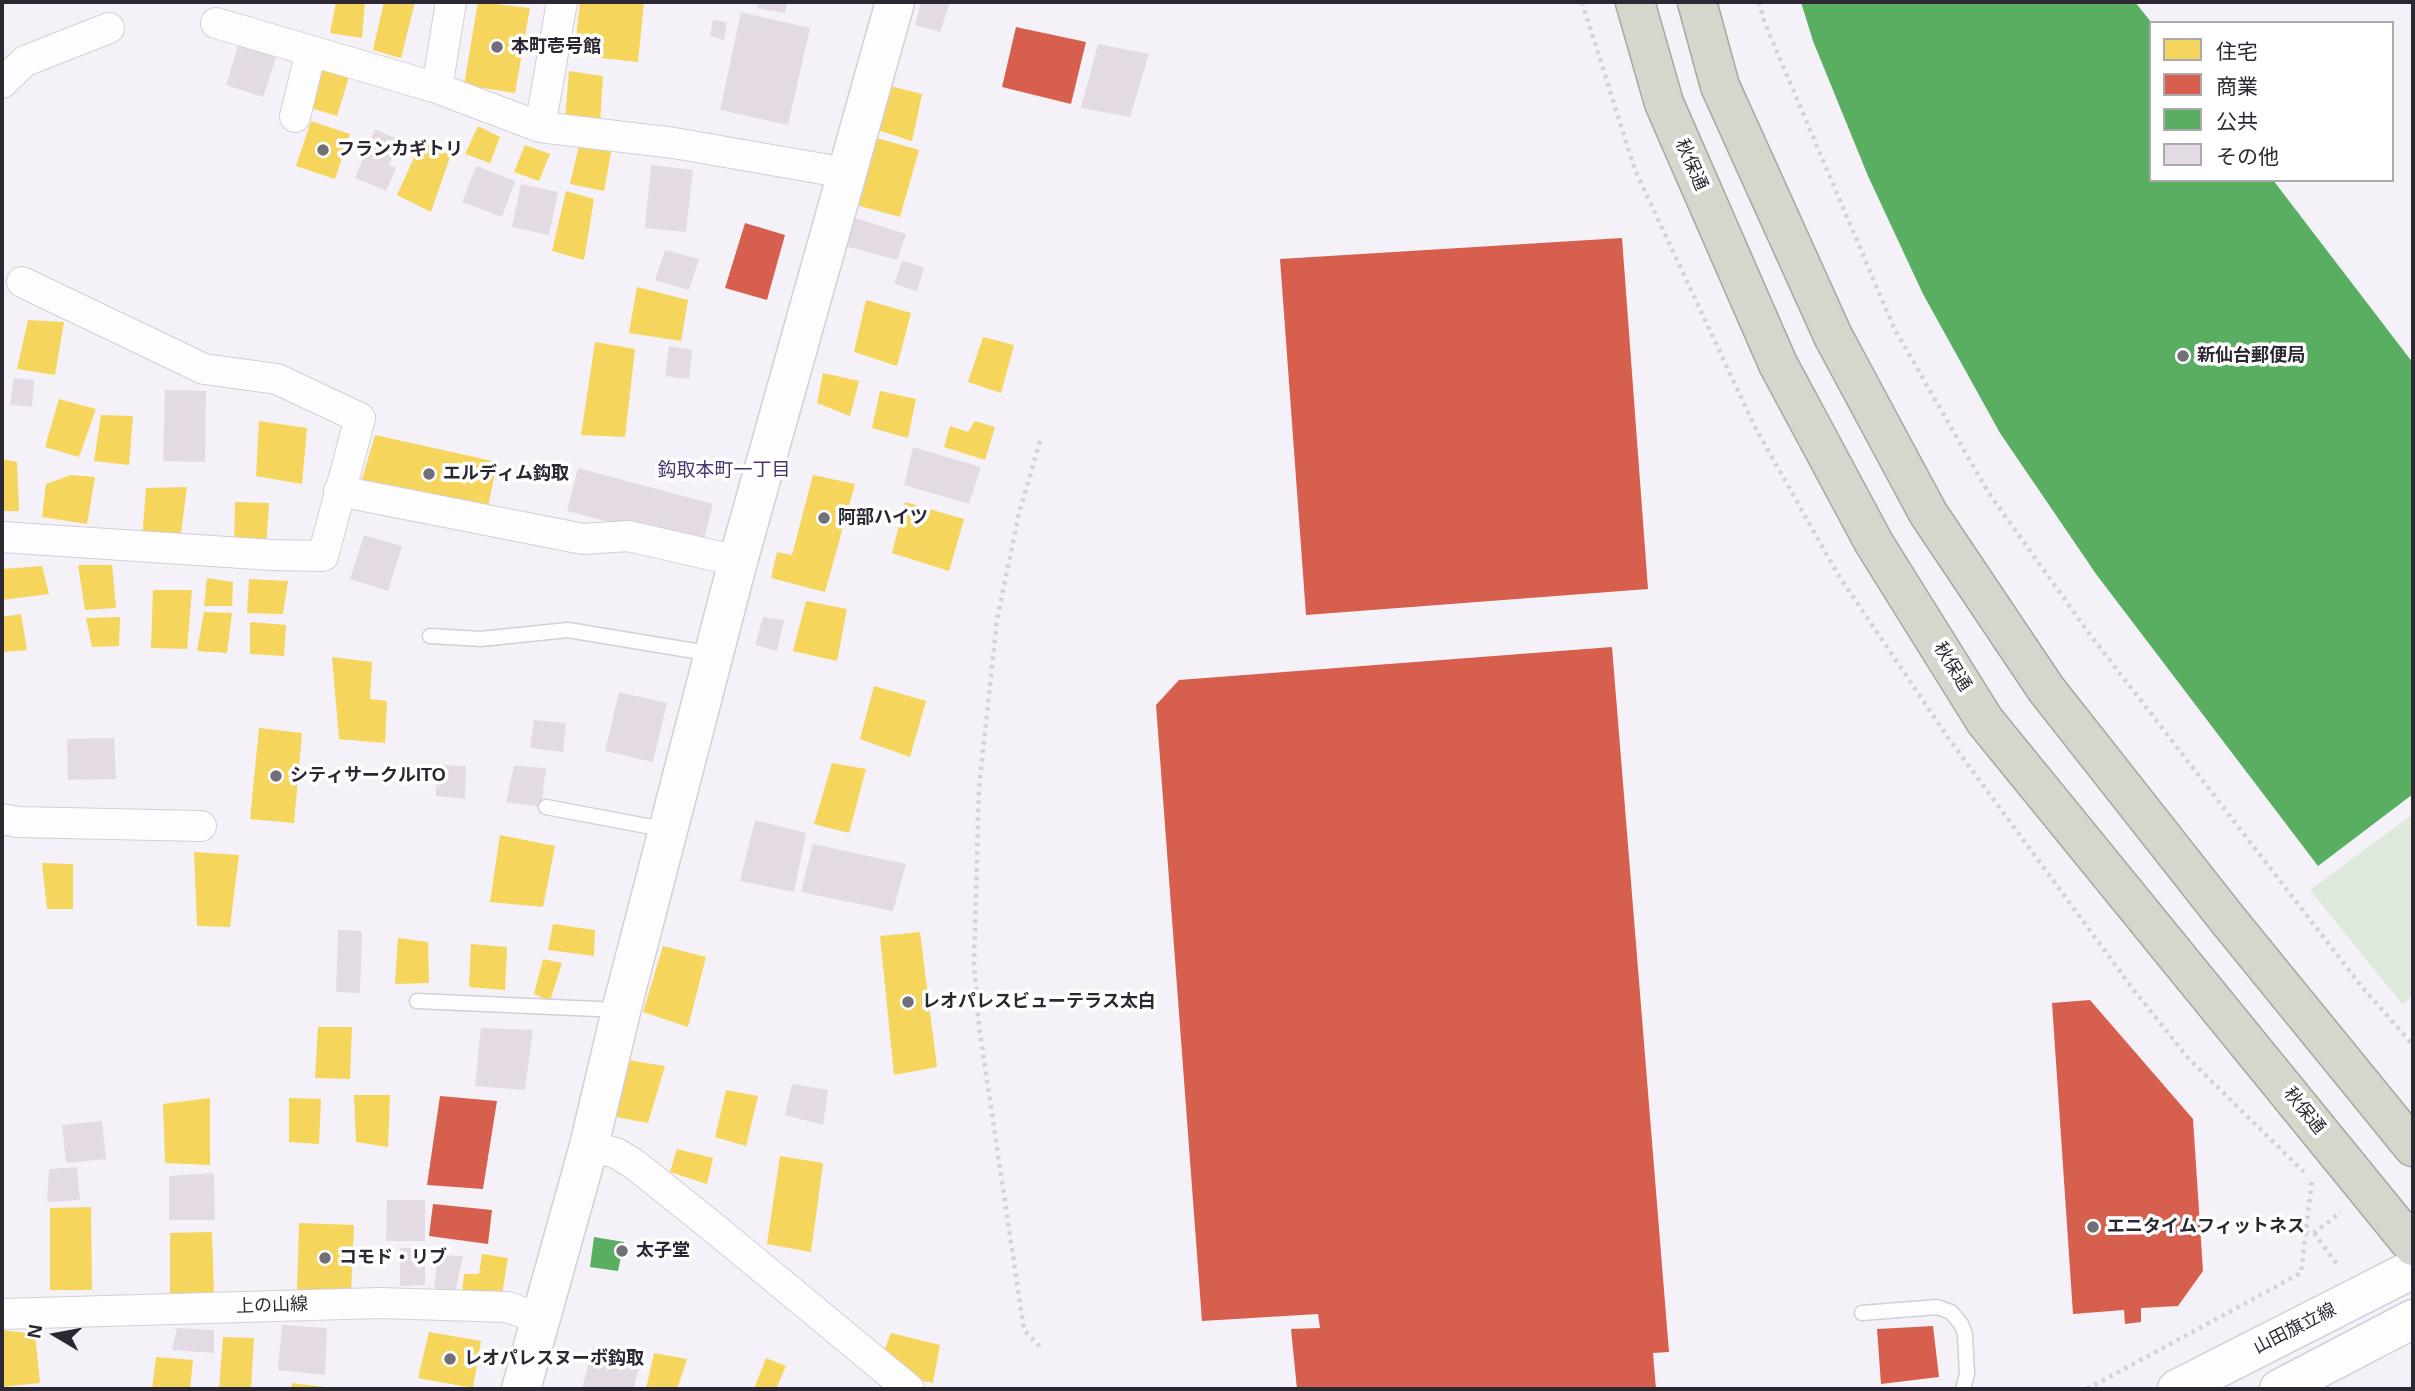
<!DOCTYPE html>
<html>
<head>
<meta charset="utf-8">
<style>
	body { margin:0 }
	#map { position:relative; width:2415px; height:1391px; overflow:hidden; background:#f4f2f8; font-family:Arial,"Noto Sans JP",sans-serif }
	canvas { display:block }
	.frame { position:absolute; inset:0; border:4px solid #2c2833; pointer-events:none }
	.legend { position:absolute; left:2149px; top:21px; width:245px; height:161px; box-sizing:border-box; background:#fff; border:2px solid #aba9ad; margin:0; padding:9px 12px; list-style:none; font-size:21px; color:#2c2833 }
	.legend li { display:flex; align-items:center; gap:14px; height:35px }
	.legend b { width:35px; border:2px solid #aba9ad }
	.north { position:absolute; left:21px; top:1300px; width:70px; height:70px; -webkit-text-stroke:5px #fff; paint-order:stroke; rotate:280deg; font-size:19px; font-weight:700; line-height:28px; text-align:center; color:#2c2833 }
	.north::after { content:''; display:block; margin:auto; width:24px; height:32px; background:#2c2833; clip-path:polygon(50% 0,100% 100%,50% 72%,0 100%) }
</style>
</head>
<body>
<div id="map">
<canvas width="2415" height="1391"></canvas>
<div class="frame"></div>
<ul class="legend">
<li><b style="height:19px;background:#f6d55c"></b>住宅</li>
<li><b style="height:19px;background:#d6604d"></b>商業</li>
<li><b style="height:19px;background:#5aae61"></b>公共</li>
<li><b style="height:19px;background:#e4dae4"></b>その他</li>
</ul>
<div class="north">N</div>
</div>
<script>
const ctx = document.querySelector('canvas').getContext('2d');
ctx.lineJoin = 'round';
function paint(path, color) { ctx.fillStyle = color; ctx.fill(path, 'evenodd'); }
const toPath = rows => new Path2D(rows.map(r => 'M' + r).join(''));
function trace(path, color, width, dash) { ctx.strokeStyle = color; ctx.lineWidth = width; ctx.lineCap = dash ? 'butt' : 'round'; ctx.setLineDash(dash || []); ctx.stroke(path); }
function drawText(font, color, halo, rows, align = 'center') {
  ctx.font = font + ' Arial,"Noto Sans JP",sans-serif'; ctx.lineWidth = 7; ctx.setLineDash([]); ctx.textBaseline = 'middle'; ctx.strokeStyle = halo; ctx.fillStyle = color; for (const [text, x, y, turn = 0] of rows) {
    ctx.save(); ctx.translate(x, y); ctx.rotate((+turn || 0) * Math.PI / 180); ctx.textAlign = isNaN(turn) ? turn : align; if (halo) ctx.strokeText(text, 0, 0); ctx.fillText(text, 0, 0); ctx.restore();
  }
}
paint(toPath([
	[2413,814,2413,996,2402,1004,2310,890]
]), '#dce9db');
paint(toPath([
	[336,2,365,2,362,38,330,33],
	[384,2,415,2,401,58,373,50],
	[478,2,530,8,515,93,464,85],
	[580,2,644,2,638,62,574,55],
	[319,66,349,77,337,116,308,107],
	[569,71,603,76,600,123,565,119],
	[882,84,922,94,912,141,874,129],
	[311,121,350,134,335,179,296,166],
	[478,126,500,137,490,163,465,154],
	[873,137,919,150,900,217,856,205],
	[580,141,612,147,604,191,570,184],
	[421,142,452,151,431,212,397,195],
	[525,145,550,154,539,181,514,172],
	[566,191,594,199,584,260,552,251],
	[637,287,688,300,681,341,629,333],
	[866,300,911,313,897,366,854,352],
	[28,320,64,322,55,375,17,369],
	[983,337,1014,345,1001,393,968,382],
	[595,342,635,349,625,437,581,435],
	[823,373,859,381,850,416,817,403],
	[880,391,916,399,908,438,872,428],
	[59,399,96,409,79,457,45,447],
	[101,415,133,416,129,465,94,461],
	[259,421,307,428,302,484,256,476],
	[975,421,995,427,985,460,944,447,950,426,968,432],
	[375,435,497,462,487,512,360,486],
	[2,459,17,462,19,511,2,511],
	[71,475,95,477,87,524,42,517,46,484],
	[813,475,855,484,825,592,771,578,777,552,792,555],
	[187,487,180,541,142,539,146,488],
	[235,502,269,503,266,548,234,545],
	[905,502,964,519,949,571,892,553],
	[78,565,112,565,116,608,85,610],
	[42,566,49,594,2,600,2,569],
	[207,578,233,582,232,606,204,606],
	[249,579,288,581,283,614,247,613],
	[153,590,192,590,187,649,151,648],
	[806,601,847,609,837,661,793,651],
	[204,612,232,613,227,653,197,651],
	[21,614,27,650,2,652,2,617],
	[120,617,119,646,92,647,86,618],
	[250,622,286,625,284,656,250,654],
	[332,657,372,662,370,699,387,701,385,743,339,739],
	[874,686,926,701,910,757,860,739],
	[259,728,302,733,294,823,250,819],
	[832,763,866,769,849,833,814,824],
	[500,835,555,846,543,907,490,902],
	[194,852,239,855,230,927,197,926],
	[42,863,73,864,73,909,47,909],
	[553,924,595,930,594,956,548,950],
	[920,932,937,1067,894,1075,880,936],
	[398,938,428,942,429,983,395,984],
	[471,944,507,947,505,990,469,987],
	[663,946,706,957,688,1027,643,1012],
	[543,959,562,963,550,1001,534,994],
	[318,1027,352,1027,350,1079,315,1078],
	[621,1059,665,1066,648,1123,611,1116],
	[726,1090,758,1096,746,1146,715,1137],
	[354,1095,390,1095,388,1147,356,1142],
	[210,1098,210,1165,165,1163,163,1104],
	[289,1098,321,1099,319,1144,289,1142],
	[677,1149,713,1158,707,1184,670,1172],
	[780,1156,823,1163,811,1252,767,1244],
	[91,1207,92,1290,50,1290,50,1208],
	[299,1223,354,1225,351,1293,297,1291],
	[212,1232,214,1295,170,1298,170,1233],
	[482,1254,508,1258,501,1301,462,1294,464,1274,479,1274],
	[2,1330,35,1334,40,1383,2,1387],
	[429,1332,481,1341,473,1388,418,1378],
	[891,1333,940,1345,933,1383,905,1377,884,1351],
	[223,1337,254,1338,251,1389,219,1389],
	[654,1353,687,1359,677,1389,646,1389],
	[156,1357,193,1360,190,1389,152,1389],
	[766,1358,786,1366,776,1389,754,1389],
	[292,1383,325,1387,324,1389,291,1389]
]), '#f6d55c');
paint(toPath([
	[1016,27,1086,42,1071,104,1002,87],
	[745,223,785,235,767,300,725,288],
	[1622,238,1648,589,1306,615,1280,259],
	[1612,647,1669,1352,1653,1353,1656,1389,1297,1389,1291,1329,1320,1328,1318,1314,1202,1321,1156,705,1179,680],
	[2090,1000,2193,1119,2203,1271,2178,1306,2141,1308,2141,1322,2125,1324,2124,1310,2073,1314,2052,1003],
	[440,1096,497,1101,483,1189,427,1185],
	[433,1204,492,1210,488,1244,429,1236],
	[1933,1326,1939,1377,1881,1384,1877,1329]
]), '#d6604d');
paint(toPath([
	[1801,2,2135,2,2151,22,2151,180,2273,180,2413,363,2413,794,2318,866,2096,574,2000,433,1923,294,1868,176,1813,41],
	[594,1237,624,1242,618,1271,590,1267]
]), '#5aae61');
paint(toPath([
	[758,2,787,2,785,13,757,8],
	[921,2,950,2,940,32,915,25],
	[741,12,810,28,788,125,720,110],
	[713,20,727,22,724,40,710,36],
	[243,30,281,42,263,97,226,85],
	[1098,44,1149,54,1130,117,1081,108],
	[375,129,399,140,389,165,396,168,386,191,355,178],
	[651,165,693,170,686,232,645,228],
	[476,166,515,181,502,217,462,202],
	[521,184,558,192,549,235,512,227],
	[849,216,906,234,897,260,842,245],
	[665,250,699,259,689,290,655,280],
	[902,261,924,267,917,291,894,284],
	[669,346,692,350,689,379,665,376],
	[14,378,34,380,32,407,10,405],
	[165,390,206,391,205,462,163,461],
	[913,447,981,467,969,504,904,485],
	[578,468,713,504,702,547,567,511],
	[364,535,402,546,388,591,350,579],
	[763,617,784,620,777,651,755,645],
	[619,692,667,703,653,762,605,751],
	[534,720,566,723,563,752,530,748],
	[114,738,116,779,68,780,67,739],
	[437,765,466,766,465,799,436,796],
	[514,766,546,768,541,807,506,802],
	[755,820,806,833,794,892,740,881],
	[813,844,906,864,893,911,801,892],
	[338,930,362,931,360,993,336,992],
	[481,1028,533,1030,525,1090,475,1086],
	[792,1084,828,1090,823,1125,785,1115],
	[102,1121,106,1159,66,1163,62,1125],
	[77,1167,80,1200,47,1202,49,1169],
	[214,1173,215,1220,169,1220,169,1176],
	[387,1200,425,1200,425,1241,386,1241],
	[400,1248,425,1248,425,1285,400,1286],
	[438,1255,463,1256,455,1293,434,1288],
	[282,1325,327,1328,325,1375,278,1370],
	[177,1328,214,1330,214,1353,172,1350],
	[593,1346,642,1357,633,1389,582,1389]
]), '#e4dae4');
const lane = toPath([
	[430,636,481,639,568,630,713,654],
	[546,807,668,830],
	[417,1001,620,1010],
	[1862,1313,1937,1307,1951,1312,1961,1324,1965,1334,1967,1374,1963,1389]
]);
const street = toPath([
	[216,23,437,88,540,127,674,143,846,173],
	[2,83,25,61,109,28],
	[437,88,451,2],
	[295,117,311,51],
	[540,127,562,2],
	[339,491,583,539,628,536,738,561],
	[2,537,272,555,323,556,360,418,277,379,204,369,22,282],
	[2,819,18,822,201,826],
	[589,1146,616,1153,634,1164,714,1228,909,1389],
	[2,1314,380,1303,507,1307,541,1319]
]);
const secondary = toPath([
	[521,1389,589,1146,621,1011,738,561,895,2],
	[2177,1389,2413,1269],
	[2279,1389,2413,1319]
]);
const highway = toPath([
	[1635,2,1664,103,1778,364,1874,543,1985,721,2413,1246],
	[1697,2,1720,86,1833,336,1928,513,2046,689,2228,920,2413,1147]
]);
trace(lane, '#d2cfd8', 17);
trace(street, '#d2cfd8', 32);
trace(secondary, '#d2cfd8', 41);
trace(highway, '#aaa7a0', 41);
trace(toPath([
	[1582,2,1635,170,1754,425,1837,573,1949,739,2133,989,2188,1058,2304,1172],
	[1759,2,1764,21,1894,328,1988,492,2088,632,2362,987,2413,1045],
	[1040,441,1019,513,997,620,979,788,974,964,979,1026,1024,1330,1043,1350],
	[2305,1232,2314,1233,2341,1212],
	[2314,1233,2337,1264],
	[2087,1389,2301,1273,2312,1179,2310,1178]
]), '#d3d3d6', 4.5, [3.5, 5]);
trace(lane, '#fdfdfe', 14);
trace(street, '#fdfdfe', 30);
trace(secondary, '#fdfdfe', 38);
trace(highway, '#d7d6cd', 38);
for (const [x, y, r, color] of [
	[497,47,7,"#726f78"],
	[323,150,7,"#726f78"],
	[2183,356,7,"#726f78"],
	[429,474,7,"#726f78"],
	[824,518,7,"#726f78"],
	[276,776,7,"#726f78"],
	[908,1002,7,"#726f78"],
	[2093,1227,7,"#726f78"],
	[622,1251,7,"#726f78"],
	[325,1258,7,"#726f78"],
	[450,1359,7,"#726f78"]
]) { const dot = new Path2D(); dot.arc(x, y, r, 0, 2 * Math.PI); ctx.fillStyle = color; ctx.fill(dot); trace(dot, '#fff', 2.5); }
drawText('bold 18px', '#2c2833', '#fff', [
	["本町壱号館",511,47],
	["フランカギトリ",337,150],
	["新仙台郵便局",2197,356],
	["エルディム鈎取",443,474],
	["阿部ハイツ",838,518],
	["シティサークルITO",290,776],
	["レオパレスビューテラス太白",922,1002],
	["エニタイムフィットネス",2107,1227],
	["太子堂",636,1251],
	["コモド・リブ",339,1258],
	["レオパレスヌーボ鈎取",464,1359]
], 'left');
drawText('18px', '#2c2833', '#fff', [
	["秋保通",1691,165,66],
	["秋保通",1952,667,58],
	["秋保通",2304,1111,51],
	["上の山線",272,1306,-2],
	["山田旗立線",2295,1329,-27]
]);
drawText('19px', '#4d346f', '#fff', [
	["鈎取本町一丁目",724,471]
]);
</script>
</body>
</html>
